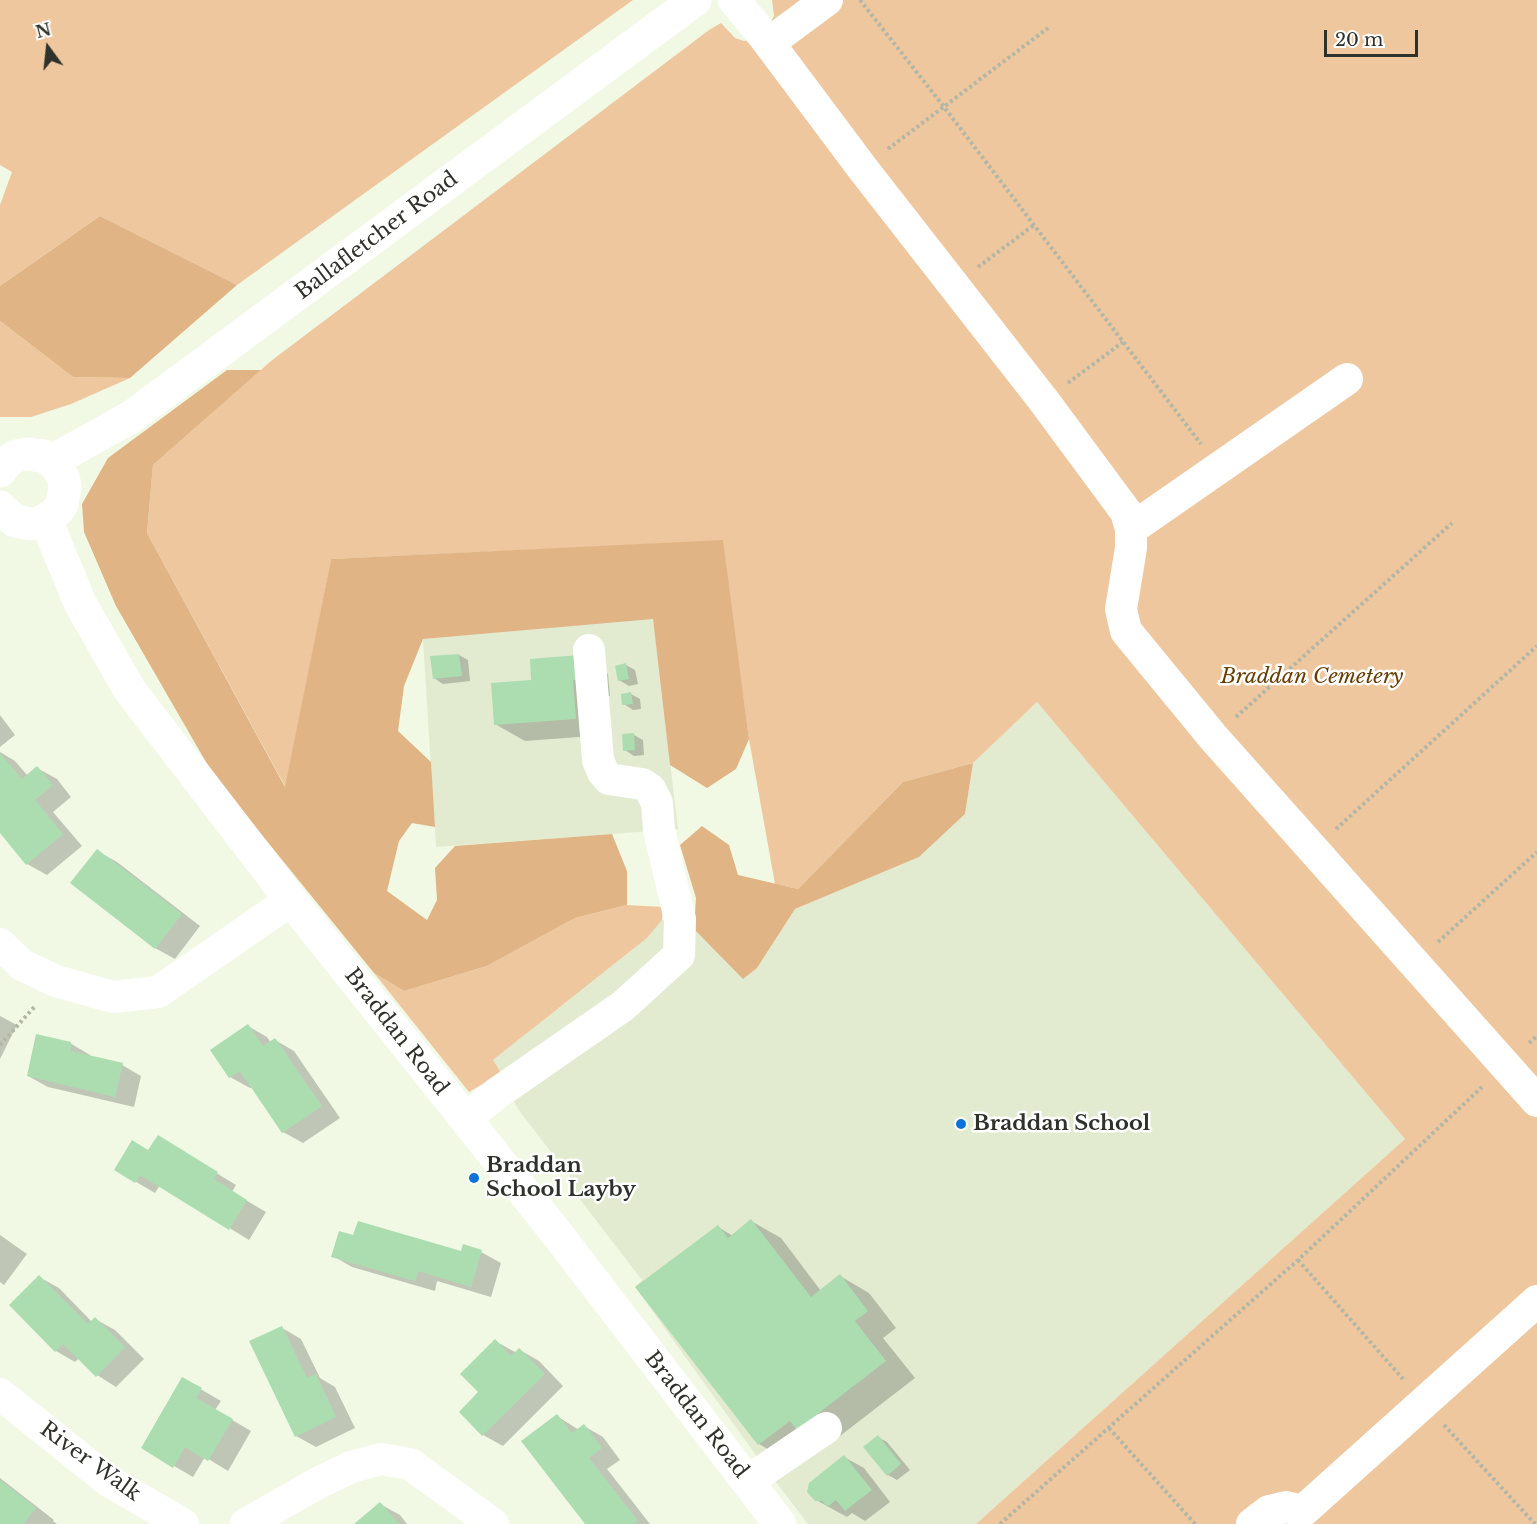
<!DOCTYPE html>
<html>
<head>
<meta charset="utf-8">
<style>
	body { margin:0 }
	#map { position:relative; width:1537px; height:1524px; overflow:hidden; background:#f1f8e3; font-family:"Libre Baskerville",serif }
	canvas { display:block }
	.north { position:absolute; left:18px; top:18px; width:60px; height:60px; -webkit-text-stroke:4px #fff; paint-order:stroke; rotate:345deg; font-size:16px; font-weight:700; line-height:24px; text-align:center; color:#2f322a }
	.north::after { content:''; display:block; margin:auto; width:21px; height:27px; background:#2f322a; clip-path:polygon(50% 0,100% 100%,50% 72%,0 100%) }
	.scale { position:absolute; left:1324px; top:30px; width:94px; height:27px; box-sizing:border-box; border:3px solid #2f322a; border-top:0; padding-left:8px; font-size:18px; line-height:21px; white-space:nowrap; color:#2f322a; -webkit-text-stroke:4px #fff; paint-order:stroke }
</style>
</head>
<body>
<div id="map">
<canvas width="1537" height="1524"></canvas>
<div class="north">N</div>
<div class="scale">20 m</div>
</div>
<script>
const ctx = document.querySelector('canvas').getContext('2d');
ctx.lineJoin = 'round';
function paint(path, color) { ctx.fillStyle = color; ctx.fill(path, 'evenodd'); }
const toPath = rows => new Path2D(rows.map(r => 'M' + r).join(''));
function trace(path, color, width, dash) { ctx.strokeStyle = color; ctx.lineWidth = width; ctx.lineCap = dash ? 'butt' : 'round'; ctx.setLineDash(dash || []); ctx.stroke(path); }
function drawText(font, color, halo, rows, align = 'center') {
  ctx.font = font + ' "Libre Baskerville",serif'; ctx.lineWidth = 5; ctx.setLineDash([]); ctx.textBaseline = 'middle'; ctx.strokeStyle = halo; ctx.fillStyle = color; for (const [text, x, y, turn = 0] of rows) {
    ctx.save(); ctx.translate(x, y); ctx.rotate((+turn || 0) * Math.PI / 180); ctx.textAlign = isNaN(turn) ? turn : align; if (halo) ctx.strokeText(text, 0, 0); ctx.fillText(text, 0, 0); ctx.restore();
  }
}
paint(toPath([
	[653,618,678,829,436,847,423,639],
	[1037,702,1405,1139,976,1524,808,1524,766,1469,635,1287,642,1280,572,1189,574,1182,518,1109,493,1060,647,938,662,920,694,929,744,978,757,968,795,909,919,857,965,814,973,763]
]), '#e2ead0');
paint(toPath([
	[0,0,633,0,237,285,100,216,0,286,0,205,12,172,0,165],
	[772,0,1537,0,1537,1524,976,1524,1405,1139,1037,702,973,763,903,782,798,889,775,884,749,739,722,541,331,559,286,788,147,533,153,465,271,361,709,30,721,23,735,38,744,41,754,40,769,25,774,16],
	[0,321,73,377,130,378,71,404,31,417,0,417],
	[627,905,663,907,662,920,647,938,493,1060,501,1073,469,1092,374,973,404,991,487,966,575,918]
]), '#eec79e');
paint(toPath([
	[100,216,237,285,130,378,73,377,0,321,0,286],
	[227,370,261,370,153,465,147,533,285,787,331,559,723,540,749,739,736,769,707,788,670,765,653,619,423,639,404,686,398,731,431,762,435,827,412,823,399,841,387,891,427,920,437,900,435,868,455,846,612,834,627,871,627,905,575,918,487,966,404,991,374,973,214,776,116,606,84,532,82,504,108,458],
	[973,763,965,814,919,857,795,909,757,968,743,979,694,929,696,898,680,845,702,826,729,845,738,875,798,889,903,782]
]), '#e0b485');
paint(toPath([
	[459,655,468,660,470,681,443,684,434,678],
	[579,657,608,674,610,696,602,696,605,735,525,741,495,724,532,681],
	[626,665,635,670,638,684,629,686,619,680],
	[631,694,640,699,641,709,633,710,624,704],
	[0,715,15,735,0,747],
	[634,735,643,740,644,755,634,756,625,750],
	[0,752,15,761,28,776,37,768,57,779,71,797,53,812,82,846,47,875,27,864,0,831],
	[97,851,117,862,200,926,175,959,155,948],
	[0,1016,17,1025,0,1059],
	[248,1026,267,1037,271,1043,275,1040,294,1051,340,1118,303,1143,283,1132,252,1087,250,1088,230,1077],
	[70,1043,90,1055,90,1057,122,1065,141,1076,134,1107,48,1087,28,1076],
	[177,1149,236,1185,232,1192,266,1212,249,1240,160,1185,155,1193,116,1170,149,1152],
	[751,1221,781,1238,821,1291,840,1276,869,1293,896,1328,883,1338,915,1378,827,1446,788,1461,759,1444,718,1227,733,1236],
	[0,1235,27,1254,4,1285,0,1282],
	[354,1237,462,1253,481,1252,501,1263,491,1297,437,1281,435,1291,352,1267,333,1256],
	[39,1277,59,1288,92,1322,95,1319,115,1330,144,1359,116,1387,97,1375,79,1358,75,1362,56,1351],
	[282,1328,301,1339,320,1378,335,1387,355,1428,316,1447,296,1436],
	[495,1341,515,1352,520,1350,539,1361,563,1386,503,1446,483,1435,461,1412,481,1392],
	[183,1379,221,1401,215,1410,251,1431,228,1471,205,1457,193,1477,143,1448],
	[557,1416,579,1430,584,1426,603,1437,620,1460,607,1469,650,1524,586,1524],
	[878,1437,887,1442,910,1470,897,1480,888,1475],
	[844,1457,864,1468,890,1502,865,1521,852,1513,847,1517,816,1500],
	[0,1478,54,1520,53,1521,57,1524,0,1524],
	[380,1504,400,1515,407,1524,356,1524]
]), '#0003');
paint(toPath([
	[459,654,462,676,433,679,430,656],
	[579,655,581,680,573,680,576,719,494,725,491,683,531,680,530,659],
	[626,663,629,679,618,681,615,666],
	[631,692,633,704,622,705,621,694],
	[634,733,635,750,623,751,622,734],
	[0,753,22,779,37,766,53,785,35,800,63,834,26,865,0,833],
	[97,849,182,914,155,949,70,883],
	[248,1024,263,1046,275,1038,322,1106,282,1133,240,1071,229,1078,210,1050],
	[36,1034,71,1042,71,1051,123,1063,115,1097,27,1076],
	[158,1135,218,1172,214,1179,247,1200,229,1230,140,1175,135,1183,114,1170,132,1140,148,1150],
	[751,1219,811,1297,840,1274,868,1311,855,1321,886,1361,797,1430,790,1421,758,1445,635,1287,718,1225,728,1238],
	[358,1221,461,1251,463,1244,482,1250,471,1287,418,1271,415,1281,331,1257,339,1231,353,1235],
	[39,1275,88,1324,95,1317,125,1347,96,1377,63,1344,55,1352,9,1305],
	[282,1326,307,1378,316,1374,336,1417,295,1437,249,1341],
	[495,1339,511,1356,519,1348,545,1374,482,1436,459,1412,478,1392,460,1374],
	[182,1377,202,1388,196,1398,233,1419,208,1461,185,1447,173,1468,141,1448],
	[557,1414,572,1433,584,1424,602,1448,589,1458,638,1521,634,1524,585,1524,521,1441],
	[878,1435,901,1464,887,1476,863,1447],
	[844,1455,872,1490,845,1511,836,1500,827,1507,822,1501,815,1501,807,1492,809,1483],
	[0,1480,36,1508,23,1524,0,1524],
	[380,1502,399,1524,354,1524]
]), '#abddb1');
trace(toPath([
	[860,0,944,107,1201,444],
	[888,149,1048,28],
	[978,267,1034,225],
	[1068,383,1123,342],
	[1236,717,1452,523],
	[1336,829,1537,646],
	[1438,942,1537,852],
	[1529,1043,1537,1036],
	[0,1045,36,1005],
	[1298,1260,1403,1379],
	[1444,1425,1535,1524],
	[1109,1428,1195,1524],
	[1000,1524,1298,1260,1482,1087]
]), '#b1b6a6', 4, [3, 3]);
trace(toPath([
	[734,0,762,34,863,169,1044,401,1126,512,1131,529,1131,548,1121,609,1126,631,1213,737,1537,1101],
	[769,43,827,0],
	[1131,529,1347,379],
	[0,944,22,965,56,981,113,997,158,992,291,900],
	[465,1119,496,1094,623,1006,679,955,680,919,659,830,657,803,650,789,642,784,609,779,603,772,598,760,589,650],
	[0,1394,110,1482,183,1524],
	[748,1481,826,1428],
	[1303,1511,1537,1301],
	[246,1524,318,1483,351,1467,381,1459,410,1464,493,1524],
	[1252,1524,1269,1511,1286,1507,1303,1511]
]), '#fff', 32);
trace(toPath([
	[52,461,131,417,695,0],
	[0,471,8,461,16,456,25,454,44,456,57,466,64,480,65,488,62,504,58,510,52,516,39,523,31,524,15,521,0,507],
	[46,520,80,603,129,689,291,900,554,1230,780,1524]
]), '#fff', 33);
for (const [x, y, r, color] of [
	[961,1124,6,"#0973db"],
	[474,1178,6,"#0973db"]
]) { const dot = new Path2D(); dot.arc(x, y, r, 0, 2 * Math.PI); ctx.fillStyle = color; ctx.fill(dot); trace(dot, '#fff', 2); }
drawText('21px', '#2f322a', '#fff', [
	["Ballafletcher Road",377,236,-37],
	["Braddan Road",396,1032,52],
	["Braddan Road",696,1415,52],
	["River Walk",90,1462,36]
]);
drawText('italic 21px', '#673e02', '#fff', [
	["Braddan Cemetery",1312,677]
]);
drawText('bold 21px', '#2f322a', '#fff', [
	["Braddan School",973,1124],
	["Braddan",486,1166],
	["School Layby",486,1190]
], 'left');
</script>
</body>
</html>
